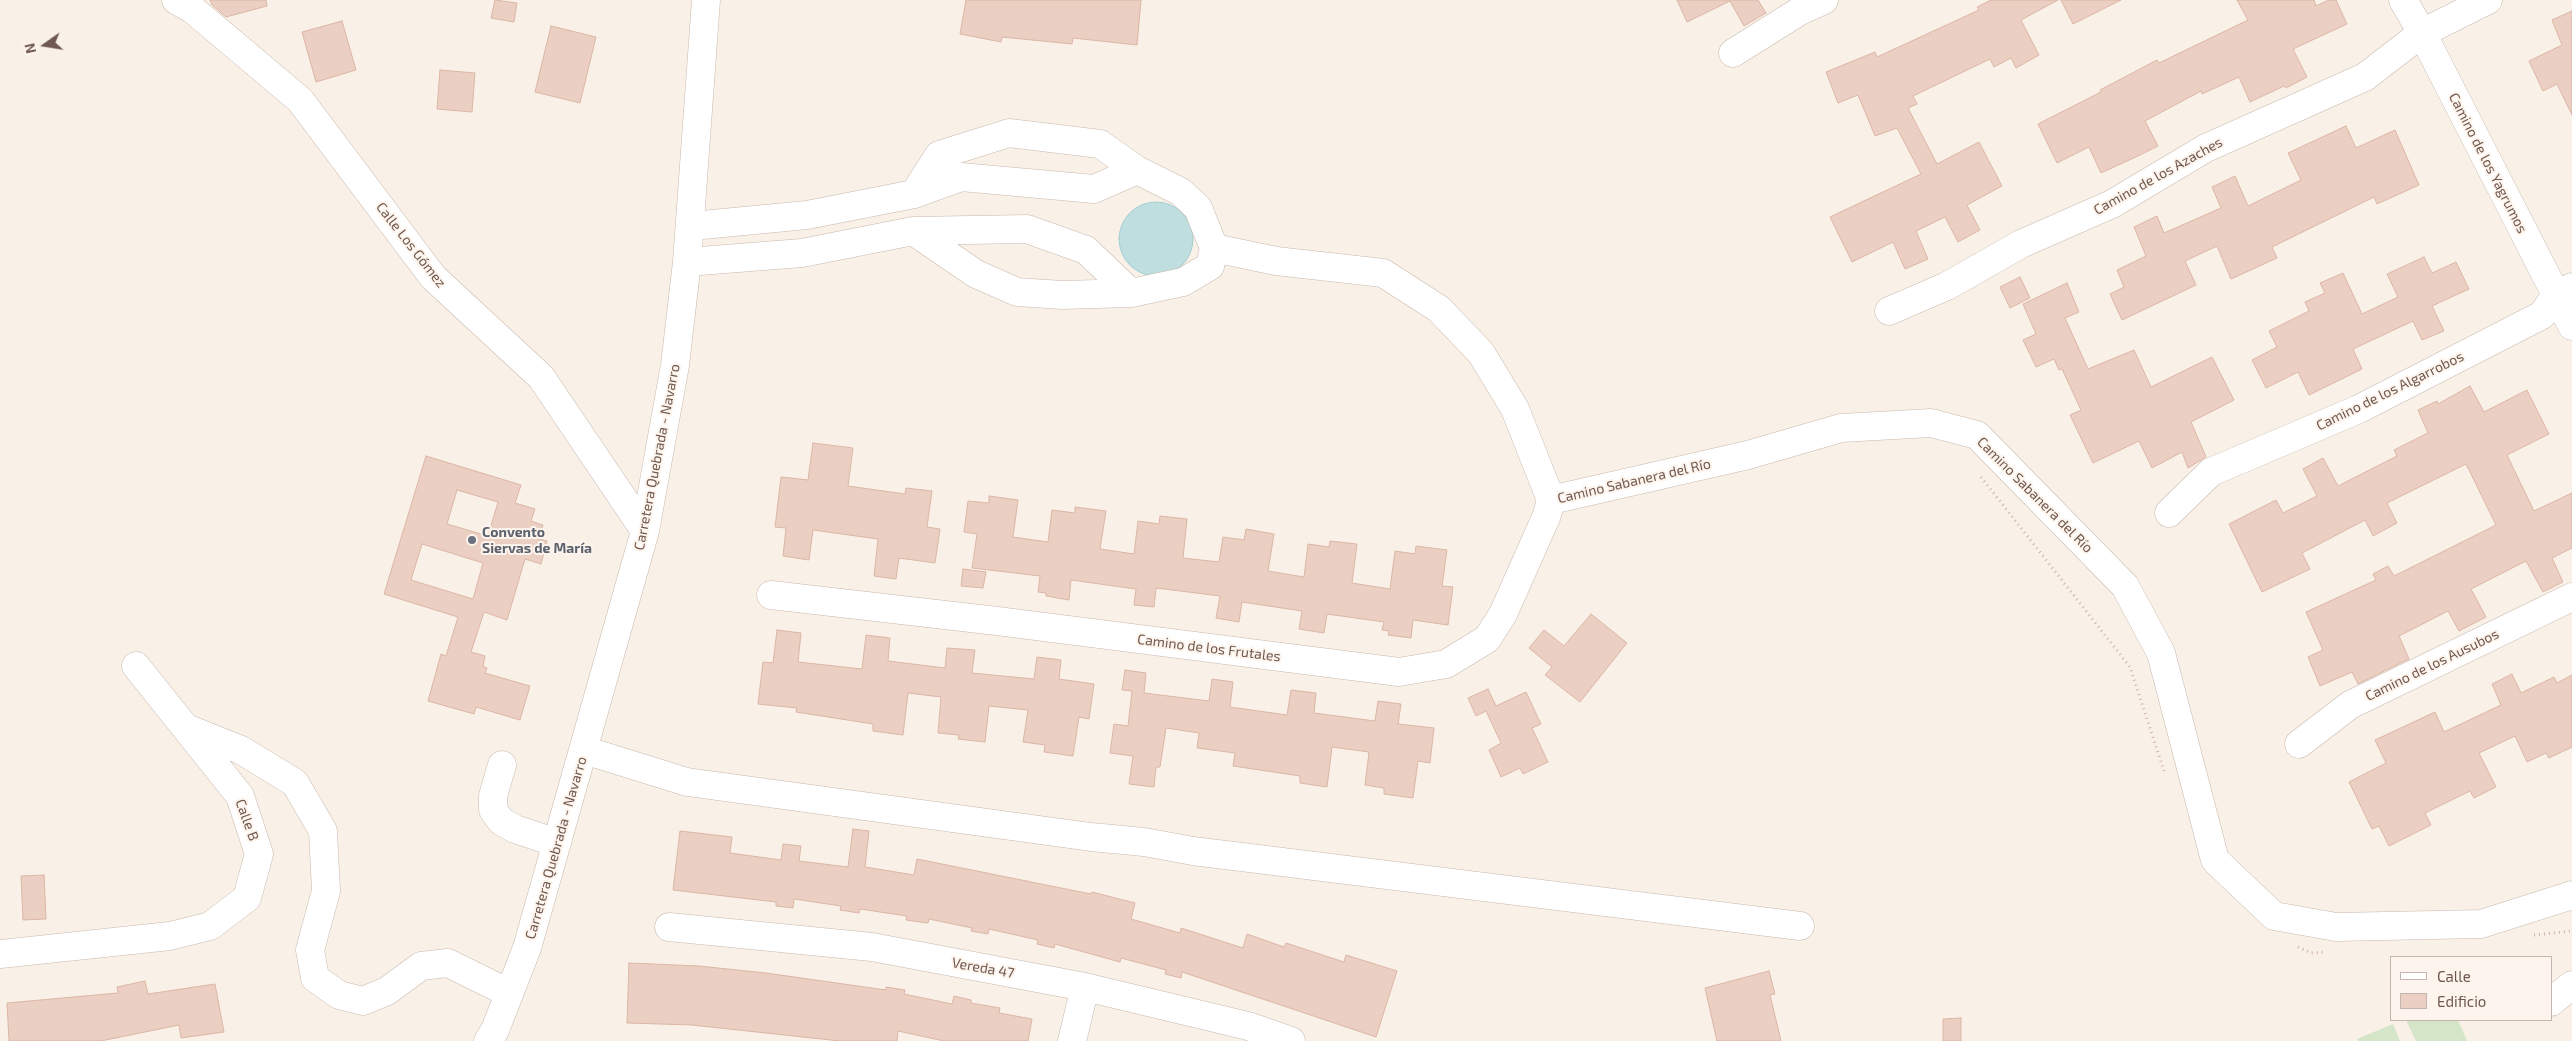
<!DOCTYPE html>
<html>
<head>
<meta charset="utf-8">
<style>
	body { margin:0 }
	#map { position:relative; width:2572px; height:1041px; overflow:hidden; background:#f9f1e7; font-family:"Exo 2",sans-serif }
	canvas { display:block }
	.legend { position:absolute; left:2390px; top:956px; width:162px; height:65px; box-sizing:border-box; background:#fdf5ed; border:1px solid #c4b6ae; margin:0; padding:6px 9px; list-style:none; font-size:15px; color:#6f584f }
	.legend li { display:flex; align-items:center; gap:10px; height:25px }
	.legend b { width:25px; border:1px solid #c4b6ae }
	.north { position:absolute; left:20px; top:20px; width:50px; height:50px; -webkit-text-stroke:4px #fdf5ed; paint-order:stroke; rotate:257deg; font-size:14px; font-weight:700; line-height:20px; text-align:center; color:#6f584f }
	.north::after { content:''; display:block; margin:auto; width:18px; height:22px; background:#6f584f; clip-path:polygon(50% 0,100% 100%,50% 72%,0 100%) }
</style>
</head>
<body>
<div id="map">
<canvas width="2572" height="1041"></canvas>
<ul class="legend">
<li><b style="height:6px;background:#fff"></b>Calle</li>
<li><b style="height:14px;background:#ebcfc2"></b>Edificio</li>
</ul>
<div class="north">N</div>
</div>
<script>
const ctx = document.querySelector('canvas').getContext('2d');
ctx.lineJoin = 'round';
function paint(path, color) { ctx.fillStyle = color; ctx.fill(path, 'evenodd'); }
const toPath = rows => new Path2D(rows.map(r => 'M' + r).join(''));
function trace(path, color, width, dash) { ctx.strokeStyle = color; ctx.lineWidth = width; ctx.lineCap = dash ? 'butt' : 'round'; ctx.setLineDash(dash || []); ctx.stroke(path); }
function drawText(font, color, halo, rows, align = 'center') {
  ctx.font = font + ' "Exo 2",sans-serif'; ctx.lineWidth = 4; ctx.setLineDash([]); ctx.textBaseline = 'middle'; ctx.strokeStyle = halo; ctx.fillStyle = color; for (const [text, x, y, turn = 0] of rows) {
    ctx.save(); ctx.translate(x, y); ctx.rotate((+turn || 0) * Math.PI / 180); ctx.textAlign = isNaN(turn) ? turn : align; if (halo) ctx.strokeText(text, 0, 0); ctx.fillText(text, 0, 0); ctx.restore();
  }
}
paint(toPath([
	[2406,1020,2458,1020,2467,1041,2416,1041],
	[2393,1024,2400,1041,2358,1041,2357,1039]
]), '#d5e5c7');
const water = toPath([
	'1119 239a37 37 0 1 1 74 0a37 37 0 1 1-74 0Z'
]);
paint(water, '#bedee0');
trace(water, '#a5cdd1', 1);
const building = toPath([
	[210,0,266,0,267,6,226,17,212,5,210,0],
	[495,0,517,3,514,22,491,18,495,0],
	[966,0,1141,0,1137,45,1073,38,1072,44,1002,37,1001,42,960,34,966,0],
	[1677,0,1758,0,1766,13,1744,26,1730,1,1687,22,1677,0],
	[1991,0,2058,0,2021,20,2039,55,2016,68,2011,58,1994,67,1990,59,1913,96,1917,104,1908,108,1937,164,1979,142,2002,186,1967,205,1980,230,1958,242,1945,217,1916,231,1928,259,1905,269,1893,242,1852,262,1830,217,1921,174,1897,128,1875,136,1858,95,1838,103,1826,72,1875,52,1877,57,1979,10,1977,7,1991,0],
	[2061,0,2121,0,2073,24,2061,0],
	[2237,0,2314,0,2316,6,2329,0,2336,0,2347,24,2293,49,2307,77,2286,88,2284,86,2250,102,2239,77,2202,94,2201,91,2145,121,2158,146,2138,156,2101,173,2089,147,2057,163,2038,124,2101,92,2100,90,2157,60,2159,63,2248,20,2237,0],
	[2572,11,2572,115,2557,84,2543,91,2529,61,2562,45,2552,20,2572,11],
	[342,21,356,70,316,82,302,32,342,21],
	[551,26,596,37,580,103,535,92,551,26],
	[440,70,475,73,472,112,437,109,440,70],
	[2346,126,2356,148,2395,130,2419,185,2377,204,2374,197,2272,247,2277,258,2231,279,2217,246,2185,261,2196,285,2122,320,2110,294,2124,287,2117,270,2146,256,2134,227,2157,216,2164,233,2221,208,2212,187,2235,176,2248,206,2301,180,2288,153,2346,126],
	[2424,257,2432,273,2456,262,2469,289,2432,306,2444,331,2422,340,2413,321,2353,349,2362,369,2309,395,2298,372,2266,388,2252,360,2277,347,2269,331,2309,311,2305,302,2325,293,2320,283,2343,273,2362,314,2398,297,2387,274,2424,257],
	[2020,277,2030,298,2010,308,2000,287,2020,277],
	[2067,283,2079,312,2065,318,2088,369,2134,350,2151,387,2212,357,2234,400,2191,422,2206,457,2188,468,2182,452,2152,468,2139,441,2093,463,2070,415,2081,410,2062,369,2059,370,2054,359,2036,367,2023,340,2036,334,2023,304,2067,283],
	[2470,386,2484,412,2527,390,2549,434,2507,455,2534,511,2572,493,2572,548,2552,558,2563,582,2543,592,2526,561,2471,589,2486,617,2459,631,2448,611,2399,636,2409,659,2358,684,2352,672,2320,686,2308,657,2323,650,2306,612,2376,580,2373,574,2388,566,2394,576,2496,525,2466,464,2387,503,2397,523,2373,536,2365,520,2302,553,2310,569,2262,592,2229,524,2276,500,2283,513,2317,496,2303,469,2323,458,2338,486,2397,456,2394,450,2428,433,2418,410,2437,401,2438,404,2470,386],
	[813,443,853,448,848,486,905,494,906,488,932,491,927,527,940,529,935,563,899,558,896,579,874,576,878,539,813,530,809,560,783,556,786,528,775,527,781,477,808,480,813,443],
	[426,456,521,485,515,503,535,509,531,521,543,525,538,539,547,541,541,564,525,559,507,620,484,612,471,652,485,656,483,666,487,668,485,673,530,686,520,720,476,707,474,714,428,701,441,654,446,656,458,617,384,594,426,456],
	[457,490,498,502,488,536,447,524,457,490],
	[422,544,483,563,473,599,411,580,422,544],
	[989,496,1018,500,1013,537,1048,542,1052,510,1075,513,1075,507,1106,511,1100,549,1134,554,1138,521,1159,524,1160,516,1187,519,1183,558,1219,562,1223,537,1244,540,1246,529,1274,534,1268,571,1304,577,1308,544,1329,547,1330,541,1357,544,1352,583,1390,589,1395,551,1415,554,1416,546,1447,550,1442,586,1453,587,1448,625,1413,620,1411,638,1388,635,1389,631,1382,630,1384,622,1327,614,1324,633,1299,629,1302,611,1242,602,1239,622,1216,618,1220,596,1156,588,1154,607,1134,605,1136,589,1071,580,1069,600,1046,596,1046,593,1038,592,1040,576,972,568,977,534,964,532,968,501,989,503,989,496],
	[963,569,986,572,983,588,961,586,963,569],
	[1591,614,1627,643,1580,702,1545,675,1552,667,1529,648,1544,630,1564,646,1591,614],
	[777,630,801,633,798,662,862,669,866,635,890,638,888,661,945,668,947,648,975,650,972,673,1034,679,1037,657,1061,660,1059,679,1094,684,1089,719,1079,717,1073,756,1044,752,1045,745,1023,742,1028,710,989,706,985,742,958,739,959,735,938,733,941,697,908,693,903,735,873,731,873,724,796,712,797,708,758,704,763,662,773,663,777,630],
	[1125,670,1146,673,1144,693,1209,701,1212,679,1233,682,1230,707,1287,715,1291,690,1316,693,1314,713,1375,721,1378,701,1401,704,1398,724,1434,728,1430,763,1418,761,1413,798,1384,794,1384,788,1365,785,1369,752,1332,747,1327,787,1300,783,1300,776,1233,766,1235,753,1197,748,1199,733,1166,728,1160,767,1156,767,1154,787,1129,784,1133,756,1110,753,1114,724,1128,726,1132,691,1122,690,1125,670],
	[2512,674,2521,693,2554,677,2557,683,2572,675,2572,747,2549,758,2546,753,2527,762,2515,736,2479,753,2496,787,2474,798,2470,791,2425,813,2431,825,2389,846,2379,826,2372,829,2349,782,2386,763,2375,740,2435,712,2444,732,2501,705,2492,684,2512,674],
	[1488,689,1496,706,1526,692,1541,724,1532,728,1548,762,1523,774,1520,768,1501,777,1489,750,1501,743,1486,711,1476,716,1468,698,1488,689],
	[853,829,869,831,865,867,914,875,917,859,1091,894,1092,892,1135,903,1131,919,1180,933,1181,928,1243,948,1247,934,1284,947,1286,943,1344,962,1346,955,1397,971,1376,1037,1182,972,1181,978,1165,974,1166,970,1121,958,1120,962,1055,944,1054,948,1037,944,1038,940,989,929,988,934,971,931,972,928,929,919,928,923,906,920,907,916,860,909,859,913,840,910,841,906,794,899,793,908,776,906,776,902,673,890,680,831,732,837,730,853,781,860,783,844,801,846,799,861,848,867,853,829],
	[44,875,46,919,23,920,21,876,44,875],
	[629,963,699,966,766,973,886,990,886,987,905,990,904,994,952,1004,954,996,971,1000,971,1003,1000,1008,999,1013,1032,1019,1028,1041,944,1041,898,1031,897,1041,840,1041,692,1025,627,1023,629,963],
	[1769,971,1775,994,1770,995,1781,1041,1717,1041,1705,988,1769,971],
	[145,981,148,994,215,984,224,1032,181,1038,179,1025,101,1041,9,1041,7,1003,118,993,117,987,145,981],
	[1961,1018,1961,1041,1943,1041,1943,1019,1961,1018]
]);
paint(building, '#ebcfc2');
trace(building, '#dcb5a5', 1);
const minor = toPath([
	[176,0,192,9,300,100,433,277,541,377,645,531],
	[2403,0,2422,33,2572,326],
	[1733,53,1800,11,1824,0],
	[914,194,961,177,1094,189,1137,170],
	[692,226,807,215,914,194,939,155,1009,133,1100,144,1137,170,1181,192,1198,208,1214,248,1210,266,1183,282,1131,293,1062,295,1017,292,976,274,913,231],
	[1214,248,1276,261,1383,273,1439,309,1481,353,1515,409,1551,500],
	[687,262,802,253,913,231,1027,229,1086,250,1131,293],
	[1889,311,1947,286,2021,244,2112,204,2206,148,2365,77,2422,33,2488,0],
	[1551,500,1748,455,1841,428,1931,423,1977,435,2125,586,2161,653,2215,860,2274,916,2336,927,2481,924,2572,895],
	[2169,513,2211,472,2359,409,2542,315,2556,295,2572,287],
	[771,595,997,621,1399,672,1446,664,1487,639,1503,614,1547,515,1551,500],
	[186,728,241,750,295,783,323,831,326,891,310,950,315,978,339,995,363,1001,387,991,421,966,448,963,509,993],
	[2299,744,2350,705,2572,597],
	[584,750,687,782,1091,837,1144,842,1193,851,1800,926],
	[502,765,493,796,493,810,501,821,515,829,557,843],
	[669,927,872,947,1085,987,1248,1026,1291,1041],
	[0,954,170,936,210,926,247,898,259,854,240,796,136,666],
	[2551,1002,2572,985],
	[488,1041,495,1030,527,948,645,531,675,365,687,262,706,0],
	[1072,1041,1085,987]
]);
trace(minor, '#c9b8ae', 29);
trace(toPath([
	[1981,477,2130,667,2165,774],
	[2534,935,2572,931],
	[2298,947,2311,953,2326,952]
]), '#d0b3a5', 3, [1, 4]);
trace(minor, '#fff', 28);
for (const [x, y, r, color] of [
	[472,540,5,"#6b7280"]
]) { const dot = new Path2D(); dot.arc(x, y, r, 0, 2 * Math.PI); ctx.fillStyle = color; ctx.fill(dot); trace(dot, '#fdf5ed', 2); }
drawText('14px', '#6f584f', '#fdf5ed', [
	["Camino de los Yagrumos",2488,163,63],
	["Camino de los Azaches",2158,176,-29],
	["Calle Los Gómez",411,245,52],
	["Camino de los Algarrobos",2390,391,-26],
	["Carretera Quebrada - Navarro",657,457,-79],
	["Camino Sabanera del Río",1634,481,-13],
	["Camino Sabanera del Río",2035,495,45],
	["Camino de los Frutales",1209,648,7],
	["Camino de los Ausubos",2432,665,-26],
	["Calle B",247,820,70],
	["Carretera Quebrada - Navarro",556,848,-74],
	["Vereda 47",983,968,10]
]);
drawText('bold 14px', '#5b616d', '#fdf5ed', [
	["Convento",482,532],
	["Siervas de María",482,548]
], 'left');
</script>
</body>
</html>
